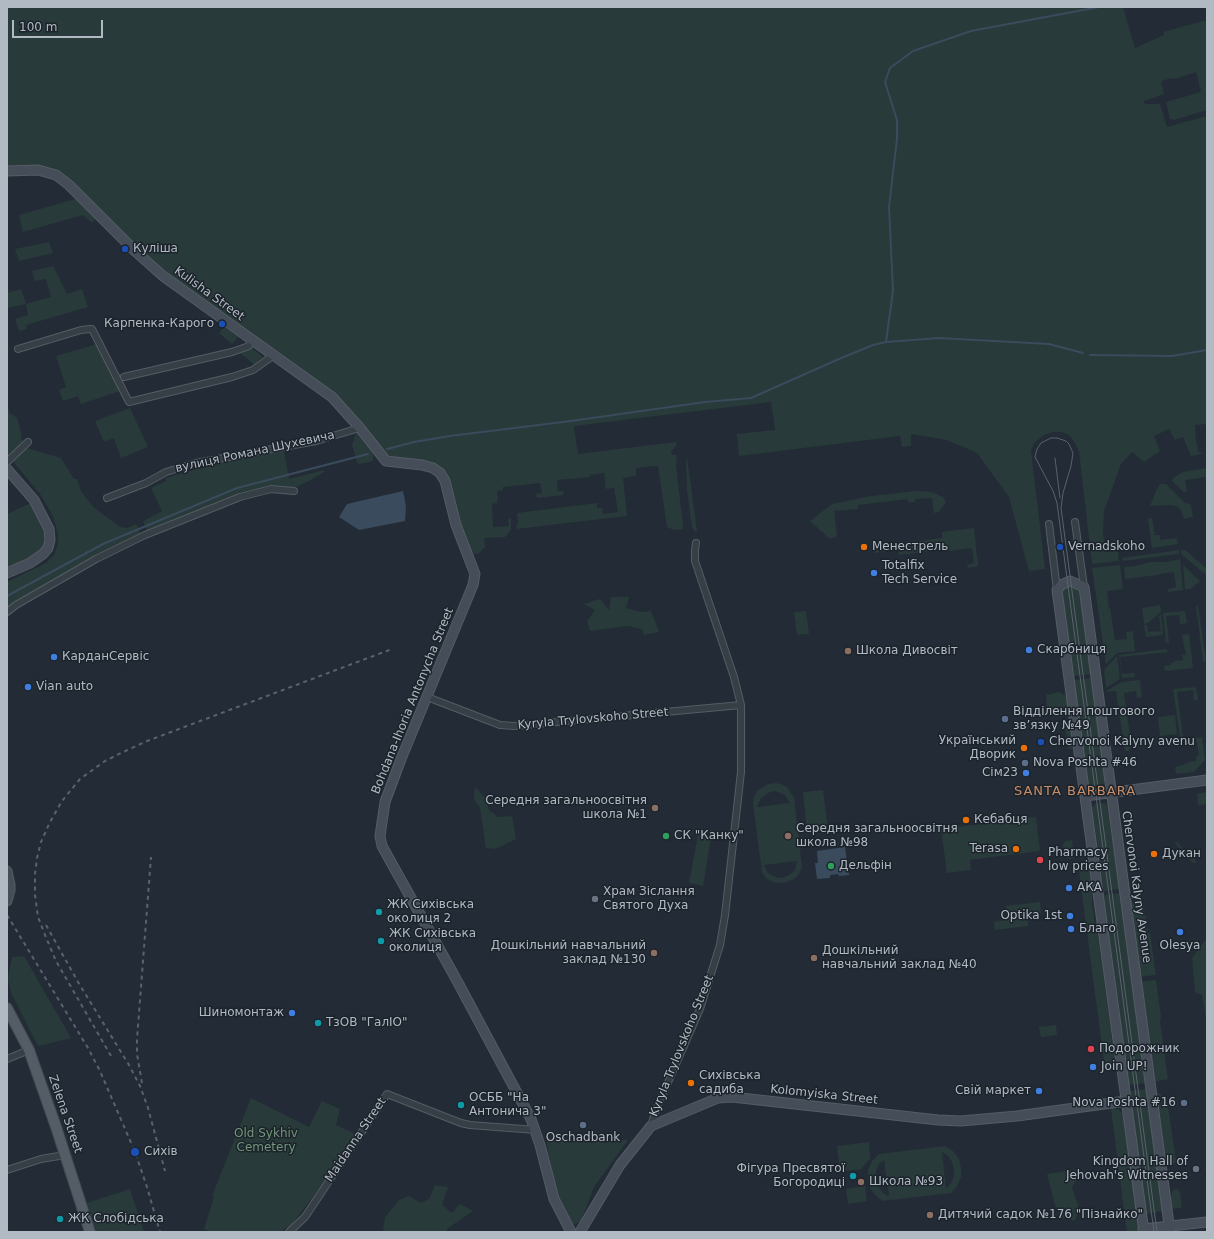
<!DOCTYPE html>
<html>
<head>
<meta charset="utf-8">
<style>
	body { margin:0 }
	#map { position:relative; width:1214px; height:1239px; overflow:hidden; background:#232c36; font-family:"DejaVu Sans",sans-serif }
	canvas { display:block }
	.frame { position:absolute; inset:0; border:8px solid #b1b9c3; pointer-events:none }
	.scale { position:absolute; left:12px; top:20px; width:91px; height:18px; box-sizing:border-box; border:2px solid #b1b9c3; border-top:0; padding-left:5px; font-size:12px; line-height:14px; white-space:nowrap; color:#b1b9c3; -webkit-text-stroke:3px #1c232b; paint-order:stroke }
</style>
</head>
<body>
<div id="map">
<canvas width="1214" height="1239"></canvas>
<div class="frame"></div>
<div class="scale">100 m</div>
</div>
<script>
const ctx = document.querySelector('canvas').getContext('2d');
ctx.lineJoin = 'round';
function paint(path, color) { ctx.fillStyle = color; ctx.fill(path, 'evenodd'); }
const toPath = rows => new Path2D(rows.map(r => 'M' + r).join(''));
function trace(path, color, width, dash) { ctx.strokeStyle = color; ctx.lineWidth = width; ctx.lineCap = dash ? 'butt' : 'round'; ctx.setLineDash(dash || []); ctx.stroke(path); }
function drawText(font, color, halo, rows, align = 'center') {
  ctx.font = font + ' "DejaVu Sans",sans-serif'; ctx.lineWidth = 3; ctx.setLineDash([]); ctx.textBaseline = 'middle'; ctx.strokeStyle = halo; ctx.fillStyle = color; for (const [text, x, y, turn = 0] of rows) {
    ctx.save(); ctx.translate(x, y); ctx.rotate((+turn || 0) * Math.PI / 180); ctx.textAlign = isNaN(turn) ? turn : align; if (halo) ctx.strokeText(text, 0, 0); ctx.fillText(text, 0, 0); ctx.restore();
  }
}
paint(toPath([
	[7,7,1123,7,1135,48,1164,35,1163,32,1207,20,1207,110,1174,120,1170,119,1166,102,1201,92,1196,72,1174,79,1172,78,1161,81,1164,94,1144,101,1145,104,1160,104,1167,127,1207,116,1207,424,1195,425,1196,443,1197,443,1198,452,1201,452,1201,454,1191,456,1183,437,1175,440,1169,429,1154,436,1160,451,1144,462,1132,452,1121,464,1104,511,1103,531,1105,552,1118,551,1119,561,1092,564,1079,451,1075,443,1069,435,1062,432,1053,432,1044,435,1034,443,1031,451,1045,569,1029,571,1009,497,977,453,947,440,911,434,911,446,902,447,900,436,739,456,737,434,775,430,771,402,574,426,578,454,676,442,676,446,671,452,672,455,677,455,676,465,683,526,682,529,674,530,667,527,658,466,654,466,636,468,636,476,623,478,627,516,516,529,518,523,517,513,597,503,597,508,602,508,603,514,618,512,614,488,606,489,604,473,590,475,590,477,557,480,558,491,564,491,563,495,537,498,536,494,542,493,540,483,503,487,503,490,497,491,498,499,497,500,497,503,492,504,493,527,509,526,508,519,511,518,511,529,508,534,505,537,484,538,485,547,478,554,474,554,469,550,442,471,387,457,339,400,153,262,65,177,35,166,7,166],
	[75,199,95,219,92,223,83,215,23,232,19,215],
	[49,242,53,253,19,261,15,249],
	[53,266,67,294,82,289,88,307,26,325,27,329,19,331,15,319,28,315,26,304,7,308,7,293,21,289,26,304,51,297,46,279,35,281,32,271],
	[224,327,238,337,232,344,219,333],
	[97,344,120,391,81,404,78,396,63,401,59,390,66,387,56,356],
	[253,349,263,357,255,365,240,353],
	[7,405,10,413,17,418,22,436,21,438,24,443,7,459],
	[130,408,148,447,121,458,114,438,104,442,95,421],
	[356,433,373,454,373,460,370,462,359,464,357,462,352,445],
	[27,448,61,458,74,479,77,479,81,491,93,507,120,527,127,528,136,524,141,534,7,609,7,582,46,563,54,555,58,544,58,534,53,516,40,494,15,464,14,461],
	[284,451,289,479,324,470,324,472,307,482,296,487,274,486,239,494,147,530,143,521,162,511,151,488,166,481,165,478,212,465],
	[687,457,697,531,696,533,692,527,687,490,686,462],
	[1207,468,1207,477,1185,480,1187,492,1184,492,1172,481,1174,477,1183,472],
	[1160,484,1166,484,1184,502,1191,505,1193,517,1184,519,1181,511,1178,507,1171,505,1150,506,1156,491],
	[917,491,932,492,943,497,946,502,939,512,934,513,932,498,915,499,915,502,908,502,907,499,858,505,858,509,834,511,837,536,830,539,810,521,832,504,871,496],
	[33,502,46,528,47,543,41,553,7,571,7,514],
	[1152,518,1155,535,1160,535,1160,540,1177,538,1178,544,1152,548,1148,519],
	[974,528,978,566,968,568,967,565,974,563,972,548,948,551,947,549,899,555,898,550,874,553,873,547,942,538,942,532],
	[1179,550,1179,554,1123,561,1122,558],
	[1181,550,1185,550,1207,569,1207,572,1205,574,1181,554],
	[1180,559,1183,590,1168,592,1168,589,1176,587,1174,572,1159,574,1158,575,1125,579,1124,567,1135,566,1150,562,1167,562],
	[1120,565,1123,589,1107,591,1109,608,1110,608,1115,640,1127,639,1126,632,1133,631,1135,651,1117,653,1106,664,1092,568],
	[1183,565,1200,581,1191,589,1185,589],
	[1072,585,1080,589,1091,674,1073,676,1062,590,1067,586],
	[611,597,629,597,626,608,641,612,651,611,659,632,644,635,642,629,627,626,590,631,587,621,595,610,584,604,600,599,609,610],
	[1160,605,1161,612,1148,623,1144,624,1142,608],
	[1196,606,1198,606,1206,661,1203,661],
	[806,611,809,634,797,635,794,612],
	[1185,611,1187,623,1180,624,1179,615,1166,616,1169,643,1166,643,1163,613],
	[1161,614,1163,635,1146,637,1144,625,1147,625,1148,632,1161,631,1159,616],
	[1189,634,1193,668,1165,671,1164,666,1171,665,1171,663,1174,663,1174,661,1183,660,1182,655,1186,655,1182,635],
	[1166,649,1168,652,1120,657,1122,674,1134,673,1135,677,1122,678,1119,655],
	[1117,656,1120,679,1106,688,1104,670],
	[1091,678,1105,782,1102,785,1089,786,1087,785,1073,680],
	[1140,680,1142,697,1137,698,1136,691,1124,693,1131,742,1142,741,1142,737,1147,736,1147,742,1133,743,1129,751,1125,751,1116,691,1106,692,1106,691,1122,682],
	[1196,687,1198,700,1194,700,1193,690,1177,692,1183,737,1180,737,1173,689],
	[1059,692,1068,697,1071,719,1059,712,1052,712,1047,709,1046,695],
	[1175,715,1177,734,1160,736,1158,717],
	[1065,726,1072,730,1073,742,1072,749,1068,749],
	[1202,737,1205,760,1194,772,1176,774,1175,767,1184,765,1184,764,1188,763,1188,762,1196,761,1196,756,1199,755,1196,738],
	[775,783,781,784,787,787,794,798,802,867,799,874,794,879,787,882,780,883,773,882,766,878,762,872,753,803,754,797,757,791,768,784],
	[775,791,785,795,790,803,757,807,761,798,770,792],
	[797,861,795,870,791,874,785,877,779,878,773,876,768,873,764,865],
	[475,787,486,799,489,810,498,817,512,816,516,839,496,849,486,848,480,807,474,800],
	[823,790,828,829,807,831,803,792],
	[1207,792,1207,804,1198,805,1197,794],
	[1104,803,1107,806,1120,889,1104,891,1092,807,1095,804],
	[1036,817,1040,851,970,860,971,870,947,873,941,829],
	[698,835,711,836,703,886,689,883],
	[1072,840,1074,858,1069,859,1064,855,1063,844,1065,841],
	[1174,842,1178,842,1184,851,1194,849,1196,863,1193,863],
	[1086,863,1089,865,1092,891,1092,903,1095,925,1097,929,1116,1067,1105,1069,1078,864],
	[1120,893,1146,1083,1129,1085,1104,895],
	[1142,901,1143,902,1148,933,1150,933,1156,975,1138,977,1129,903],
	[1040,902,1041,913,1028,920,1028,926,995,930,994,922,1008,920,1006,906],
	[1207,938,1207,1019,1206,1019,1202,995,1195,992,1192,958],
	[24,956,71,1038,38,1046,11,993,8,979,12,957],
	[1156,980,1161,1017,1160,1021,1168,1079,1153,1082,1139,982],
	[1056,1025,1057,1035,1041,1037,1039,1027],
	[1147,1089,1163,1211,1146,1214,1130,1091],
	[1156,1091,1167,1100,1176,1161,1174,1164,1168,1165,1164,1157],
	[251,1098,309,1127,322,1101,340,1109,336,1125,357,1135,332,1172,289,1228,286,1227,281,1232,211,1232,204,1229,214,1197,212,1196],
	[1112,1107,1119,1110,1124,1115,1139,1232,1127,1232,1111,1109],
	[546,1138,628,1140,594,1187,581,1221,574,1225,568,1222,556,1197],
	[869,1142,870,1159,861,1169,840,1172,837,1146],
	[945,1146,953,1151,959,1159,961,1168,961,1177,957,1186,951,1193,883,1201,876,1196,870,1188,868,1179,868,1170,872,1161,879,1154],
	[942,1152,948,1156,952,1162,954,1169,954,1177,951,1183,946,1189],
	[884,1160,889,1195,888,1196,882,1192,878,1186,876,1179,876,1171,879,1164],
	[1076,1170,1079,1176,1072,1187,1079,1209,1075,1221,1061,1217,1056,1208,1047,1174],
	[435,1185,448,1187,442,1205,452,1213,460,1204,473,1211,447,1229,447,1232,386,1232,383,1230,385,1217,399,1200,409,1196,421,1203,429,1199],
	[865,1186,867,1201,848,1204,846,1189],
	[130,1189,144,1232,122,1232,122,1231,97,1232,87,1203],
	[1177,1189,1180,1192,1182,1208,1171,1209,1170,1199,1173,1190]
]), '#283a39');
paint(toPath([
	[403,491,406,506,405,521,359,530,339,517,347,504],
	[845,847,849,875,839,876,838,874,830,875,830,878,817,879,815,863,818,863,817,851]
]), '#3a4b5d');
trace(toPath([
	[886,342,893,291,889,207,897,139,897,120,885,82,890,68,913,51,971,31,1099,7],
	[1090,355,1172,356,1207,350],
	[387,449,414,442,450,436,571,421,705,402,751,398,839,359,873,345,886,342,939,338,1049,344,1083,353],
	[7,596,103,544,237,488,368,454]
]), '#3a4b5d', 2);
const street = toPath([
	[18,349,81,330,90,329,92,329,129,402,232,377,253,370,274,355],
	[124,377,232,352,249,346,252,340],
	[7,462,28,442],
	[107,498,146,483,166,472,196,463,316,441,356,429,359,427],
	[1075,522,1084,587],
	[1049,524,1057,590],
	[7,612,16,605,96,559,145,535,240,497,271,489,294,491],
	[427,697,500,725,514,726,741,705],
	[7,1059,29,1050],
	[651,1126,656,1110,700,1009,720,945,725,915,741,772,741,705,734,677,695,561,695,550,696,543],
	[7,1170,41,1159,65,1155],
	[289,1232,305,1217,387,1094,461,1123,470,1125,536,1130]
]);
const secondary = toPath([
	[7,171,38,170,56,175,69,185,136,252,163,276,332,397,359,427,386,461,422,465,433,468,440,473,445,481,456,525,475,574,473,585,401,759,385,802,380,836,382,846,455,977,531,1119,540,1145,554,1199,571,1232],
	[7,469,34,500,49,529,50,540,48,548,43,554,30,563,7,573],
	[1085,796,1207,780],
	[7,871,10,885,10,890,7,901],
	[1143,1229,1207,1222],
	[580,1232,620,1165,651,1126,718,1098,732,1097,938,1120,961,1121,1017,1116,1126,1101],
	[1144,1232,1057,590,1061,585,1070,581,1084,587,1170,1232]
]);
const primary = toPath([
	[7,1008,29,1050,56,1127,90,1232]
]);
trace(street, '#545c64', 8);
trace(secondary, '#545c64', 11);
trace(primary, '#404750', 12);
trace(street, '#363e46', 6);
trace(secondary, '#454d59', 9);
trace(primary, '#545d66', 10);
trace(toPath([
	[1055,458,1060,498],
	[1154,1232,1057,503,1053,491,1035,457,1037,449,1041,443,1051,438,1057,438,1066,441,1069,444,1073,453,1071,466,1063,493,1061,508,1157,1232]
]), '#59626d', 1);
trace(toPath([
	[7,915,88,1048,100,1071,135,1152,147,1187,160,1232],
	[46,925,78,982,129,1065,140,1086,148,1108,165,1171],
	[111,1056,56,961,45,935,38,917,35,895,35,874,37,858,41,842,50,822,62,801,80,779,105,761,121,753,147,741,392,649],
	[142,1083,137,1054,137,1039,151,857]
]), '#59626d', 2, [4, 4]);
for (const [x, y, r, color] of [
	[125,249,4,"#1a4fb4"],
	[222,324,4,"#1a4fb4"],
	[864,547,4,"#e8710a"],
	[1060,547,4,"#1a4fb4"],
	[874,573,4,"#3f7fe0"],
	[1029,650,4,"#3f7fe0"],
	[848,651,4,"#8d6e63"],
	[54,657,4,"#3f7fe0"],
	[28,687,4,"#3f7fe0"],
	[1005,719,4,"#5c6f8a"],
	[1041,742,4,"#1a4fb4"],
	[1024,748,4,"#e8710a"],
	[1025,763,4,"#5c6f8a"],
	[1026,773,4,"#3f7fe0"],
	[655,808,4,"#8d6e63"],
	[966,820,4,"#e8710a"],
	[666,836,4,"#2e9e5b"],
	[788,836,4,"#8d6e63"],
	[1016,849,4,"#e8710a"],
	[1154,854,4,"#e8710a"],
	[1040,860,4,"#e0444e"],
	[831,866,4,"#2e9e5b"],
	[1069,888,4,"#3f7fe0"],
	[595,899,4,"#6b7280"],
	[379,912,4,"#0f9aa8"],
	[1070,916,4,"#3f7fe0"],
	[1071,929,4,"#3f7fe0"],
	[1180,932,4,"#3f7fe0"],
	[381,941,4,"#0f9aa8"],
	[654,953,4,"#8d6e63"],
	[814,958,4,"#8d6e63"],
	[292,1013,4,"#3f7fe0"],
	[318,1023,4,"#0f9aa8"],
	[1091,1049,4,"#e0444e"],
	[1093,1067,4,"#3f7fe0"],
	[691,1083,4,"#e8710a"],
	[1039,1091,4,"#3f7fe0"],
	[1184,1103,4,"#5c6f8a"],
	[461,1105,4,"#0f9aa8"],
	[583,1125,4,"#5c6f8a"],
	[135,1152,5,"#1a4fb4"],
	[1196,1169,4,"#6b7280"],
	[853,1176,4,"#0f9aa8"],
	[861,1182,4,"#8d6e63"],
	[930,1215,4,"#8d6e63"],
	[60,1219,4,"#0f9aa8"]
]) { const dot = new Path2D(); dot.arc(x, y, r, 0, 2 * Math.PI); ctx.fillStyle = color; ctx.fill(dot); trace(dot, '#1c232b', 1.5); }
drawText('12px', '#b1b9c3', '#1c232b', [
	["Куліша",133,249],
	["Карпенка-Карого",214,324,"right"],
	["Менестрель",872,547],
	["Vernadskoho",1068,547],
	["Totalfix",882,566],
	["Tech Service",882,580],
	["Скарбниця",1037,650],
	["Школа Дивосвіт",856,651],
	["КарданСервіс",62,657],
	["Vian auto",36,687],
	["Відділення поштового",1013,712],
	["зв’язку №49",1013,726],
	["Український",1016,741,"right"],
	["Дворик",1016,755,"right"],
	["Chervonoi Kalyny avenu",1049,742],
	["Nova Poshta #46",1033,763],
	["Сім23",1018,773,"right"],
	["Середня загальноосвітня",647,801,"right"],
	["школа №1",647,815,"right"],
	["Кебабця",974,820],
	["Середня загальноосвітня",796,829],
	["школа №98",796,843],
	["СК \"Канку\"",674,836],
	["Terasa",1008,849,"right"],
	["Pharmacy",1048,853],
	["low prices",1048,867],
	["Дукан",1162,854],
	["Дельфін",839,866],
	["АКА",1077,888],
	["Храм Зіслання",603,892],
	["Святого Духа",603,906],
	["ЖК Сихівська",387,905],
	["околиця 2",387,919],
	["Оptika 1st",1062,916,"right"],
	["Благо",1079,929],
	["ЖК Сихівська",389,934],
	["околиця",389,948],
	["Дошкільний навчальний",646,946,"right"],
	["заклад №130",646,960,"right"],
	["Olesya",1180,946,"center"],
	["Дошкільний",822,951],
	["навчальний заклад №40",822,965],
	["Шиномонтаж",284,1013,"right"],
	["ТзОВ \"ГалІО\"",326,1023],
	["Подорожник",1099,1049],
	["Join UP!",1101,1067],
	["Сихівська",699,1076],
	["садиба",699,1090],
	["Свiй маркет",1031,1091,"right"],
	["ОСББ \"На",469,1098],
	["Антонича 3\"",469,1112],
	["Nova Poshta #16",1176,1103,"right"],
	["Oschadbank",583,1138,"center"],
	["Сихів",144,1152],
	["Kingdom Hall of",1188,1162,"right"],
	["Jehovah's Witnesses",1188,1176,"right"],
	["Фігура Пресвятої",845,1169,"right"],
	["Богородиці",845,1183,"right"],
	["Школа №93",869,1182],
	["Дитячий садок №176 \"Пізнайко\"",938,1215],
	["ЖК Слобідська",68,1219]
], 'left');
drawText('12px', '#b1b9c3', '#1c232b', [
	["Kulisha Street",209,294,36],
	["вулиця Романа Шухевича",255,452,-12],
	["Bohdana-Ihoria Antonycha Street",413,701,-68],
	["Kyryla Trylovskoho Street",593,719,-5],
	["Chervonoi Kalyny Avenue",1136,887,82],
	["Kyryla Trylovskoho Street",682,1046,-68],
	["Kolomyiska Street",824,1095,6],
	["Zelena Street",65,1114,71],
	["Maidanna Street",356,1140,-56]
]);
drawText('12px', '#729679', '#1c232b', [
	["Old Sykhiv",266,1134],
	["Cemetery",266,1148]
]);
ctx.letterSpacing = '1px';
drawText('13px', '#c68d68', '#1c232b', [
	["SANTA BARBARA",1075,792]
]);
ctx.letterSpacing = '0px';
</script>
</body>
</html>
